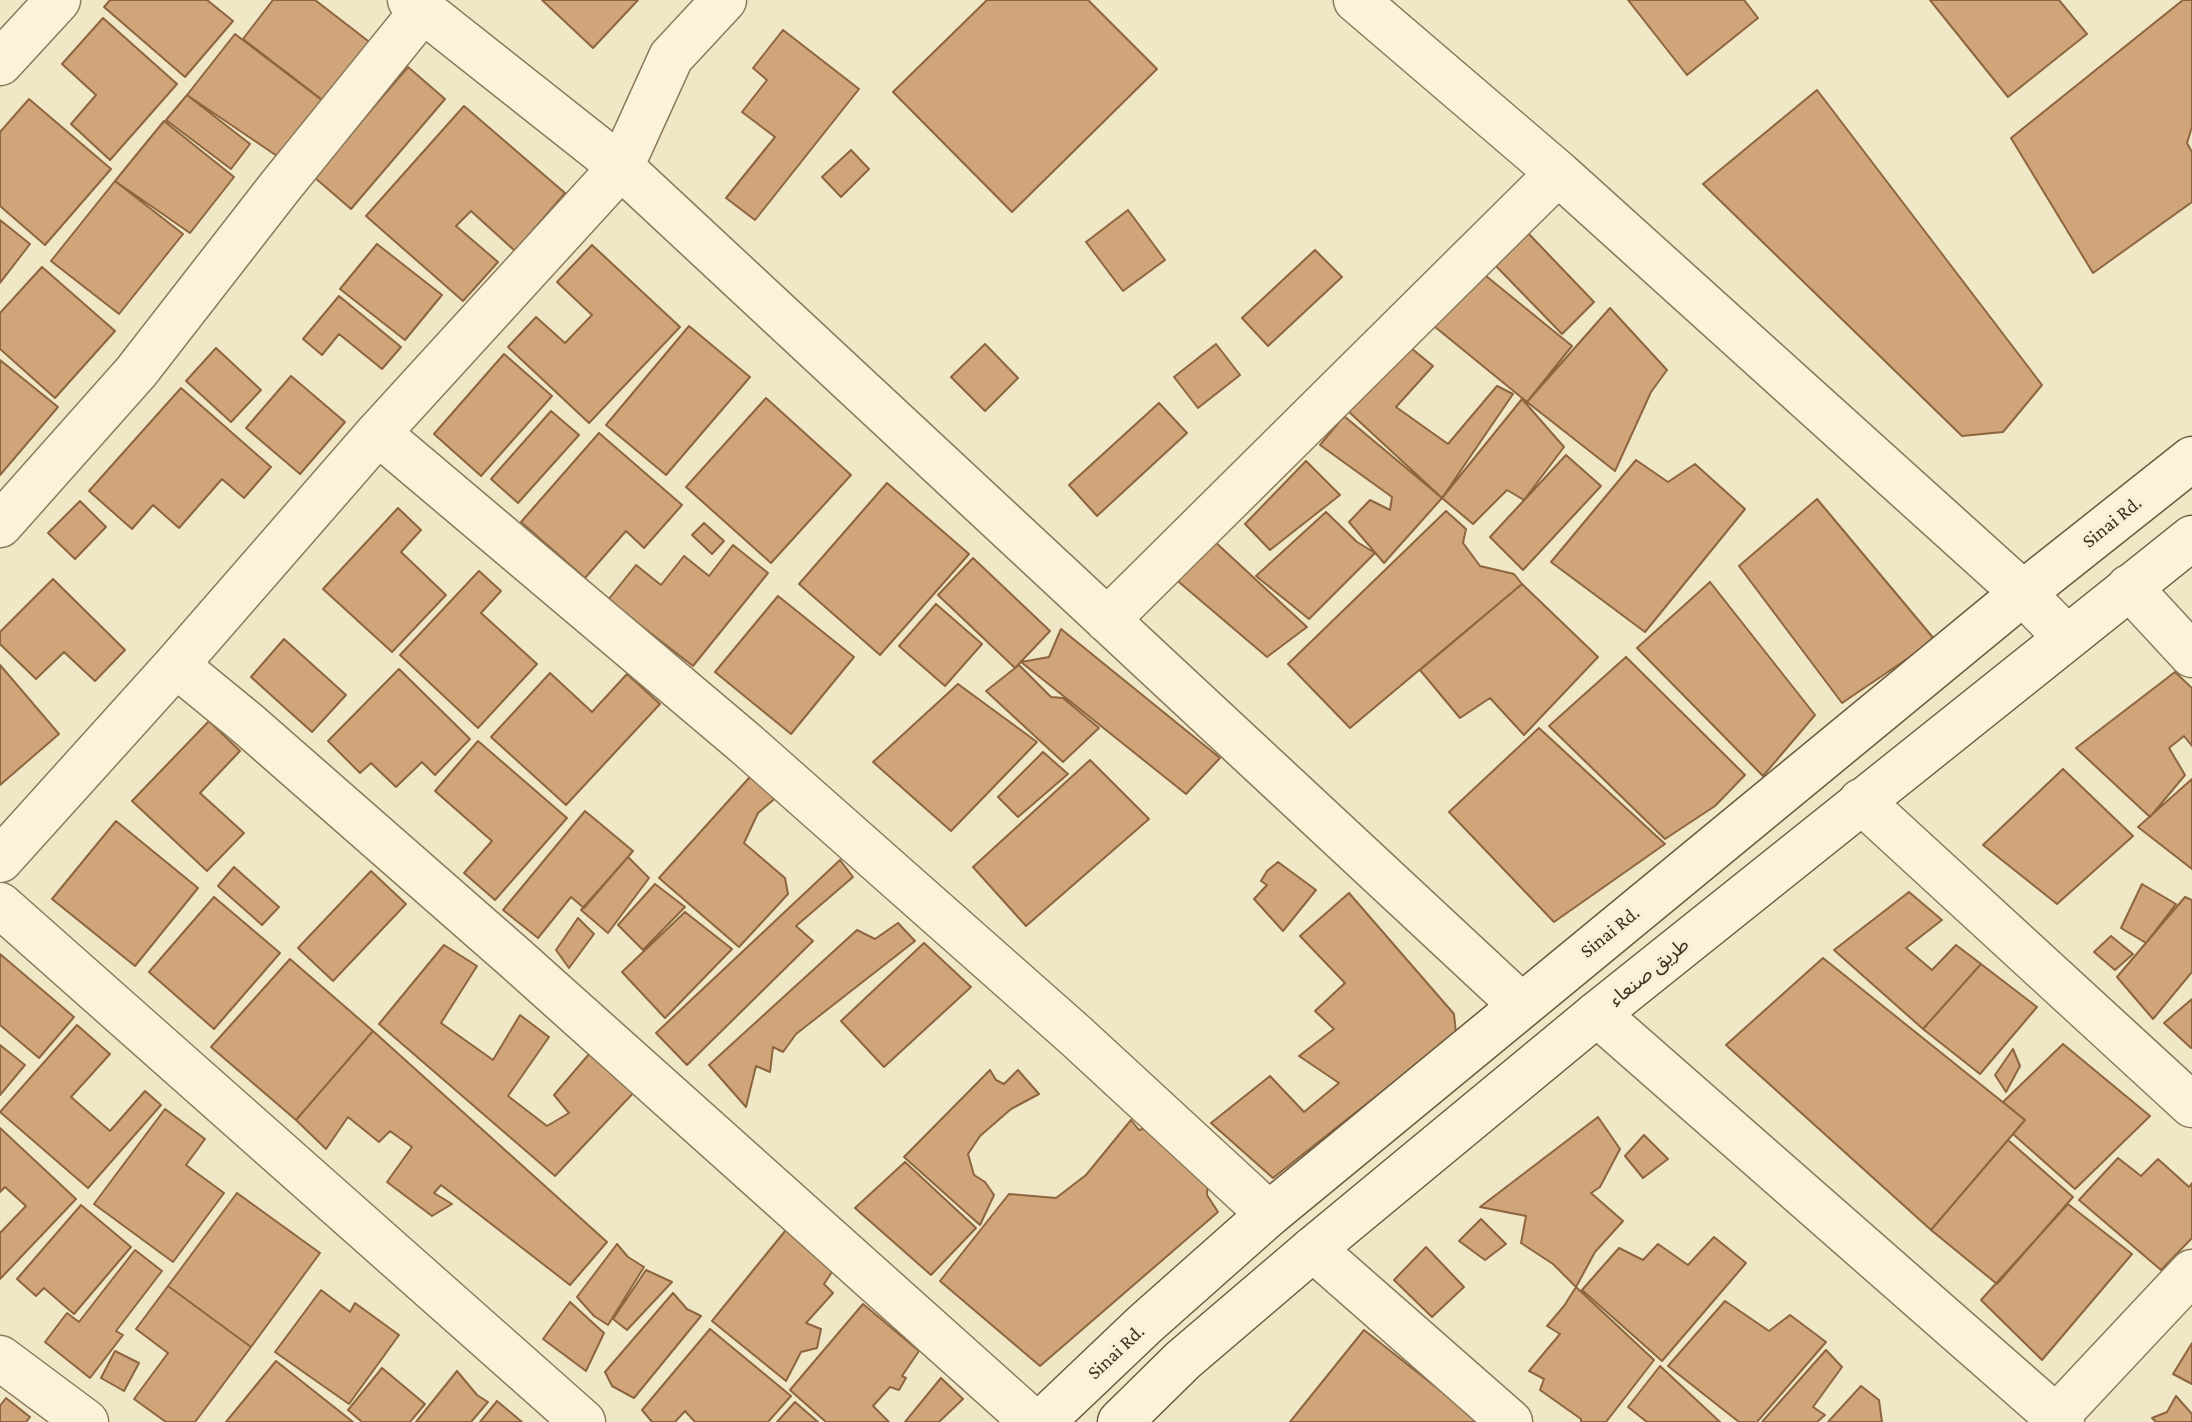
<!DOCTYPE html>
<html>
<head>
<meta charset="utf-8">
<style>
	body { margin:0 }
	canvas { display:block; background:#f0e7c6 }
</style>
</head>
<body>
<canvas width="2192" height="1422"></canvas>
<script>
const ctx = document.querySelector('canvas').getContext('2d');
ctx.lineJoin = 'round';
function paint(path, color) { ctx.fillStyle = color; ctx.fill(path, 'evenodd'); }
const toPath = rows => new Path2D(rows.map(r => 'M' + r).join(''));
function trace(path, color, width, dash) { ctx.strokeStyle = color; ctx.lineWidth = width; ctx.lineCap = dash ? 'butt' : 'round'; ctx.setLineDash(dash || []); ctx.stroke(path); }
function drawText(font, color, halo, rows, align = 'center') {
  ctx.font = font + ' "Crimson Pro","Noto Sans Arabic",serif'; ctx.lineWidth = 6; ctx.setLineDash([]); ctx.textBaseline = 'middle'; ctx.strokeStyle = halo; ctx.fillStyle = color; for (const [text, x, y, turn = 0] of rows) {
    ctx.save(); ctx.translate(x, y); ctx.rotate((+turn || 0) * Math.PI / 180); ctx.textAlign = isNaN(turn) ? turn : align; if (halo) ctx.strokeText(text, 0, 0); ctx.fillText(text, 0, 0); ctx.restore();
  }
}
const building = toPath([
	[110,0,207,0,233,21,185,77,104,7,110,0],
	[273,0,315,0,372,44,325,102,243,39,273,0],
	[542,0,638,0,593,48,542,0],
	[987,0,1088,0,1157,69,1012,212,893,92,987,0],
	[1628,0,1744,0,1758,18,1687,75,1628,0],
	[1930,0,2059,0,2087,34,2008,97,1930,0],
	[2183,0,2192,0,2192,127,2187,143,2192,152,2192,202,2093,273,2011,138,2183,0],
	[103,18,177,84,110,160,71,124,96,95,62,64,103,18],
	[783,30,859,89,755,220,726,198,775,137,742,112,767,80,753,68,783,30],
	[235,34,323,101,280,158,187,95,235,34],
	[408,67,445,99,351,209,314,177,408,67],
	[1817,90,2042,385,2003,432,1962,436,1703,184,1817,90],
	[187,95,250,144,231,169,166,120,187,95],
	[29,99,111,169,45,245,0,206,0,132,29,99],
	[464,106,565,193,515,251,471,211,456,226,498,262,463,301,366,216,464,106],
	[164,121,234,177,190,233,115,181,164,121],
	[851,150,869,169,841,197,822,177,851,150],
	[115,181,183,234,119,314,51,261,115,181],
	[1128,210,1165,260,1123,291,1086,242,1128,210],
	[0,220,30,244,0,283,0,220],
	[1526,231,1594,302,1562,334,1493,263,1526,231],
	[377,244,442,295,405,340,340,289,377,244],
	[592,245,680,327,589,423,508,347,536,317,565,343,592,315,557,282,592,245],
	[1315,250,1342,277,1268,346,1242,318,1315,250],
	[42,267,115,331,55,398,0,349,0,313,42,267],
	[1475,267,1572,346,1527,402,1429,322,1475,267],
	[339,296,401,347,382,369,339,334,322,355,303,339,339,296],
	[1610,308,1667,370,1651,392,1615,471,1527,402,1610,308],
	[689,326,750,377,666,475,606,425,689,326],
	[985,344,1018,378,985,411,951,377,985,344],
	[1216,344,1240,375,1198,408,1174,377,1216,344],
	[216,348,261,390,231,422,186,381,216,348],
	[1411,348,1433,366,1396,407,1448,444,1497,386,1513,394,1442,498,1348,411,1411,348],
	[504,354,552,396,481,476,434,434,504,354],
	[0,360,58,407,0,475,0,360],
	[291,376,345,422,300,474,246,428,291,376],
	[181,388,271,467,244,498,222,479,179,528,153,505,132,529,89,491,181,388],
	[766,398,851,475,771,563,686,487,766,398],
	[1522,399,1564,447,1524,500,1507,490,1473,524,1442,498,1522,399],
	[1159,403,1187,433,1097,516,1069,485,1159,403],
	[551,411,579,435,518,503,491,479,551,411],
	[1344,416,1442,498,1384,563,1349,522,1370,500,1390,510,1392,497,1320,445,1344,416],
	[599,433,682,505,644,548,626,531,585,578,521,522,599,433],
	[1566,455,1601,486,1523,570,1490,537,1566,455],
	[1636,460,1668,482,1695,464,1745,509,1645,632,1551,562,1636,460],
	[1306,461,1340,495,1270,550,1245,524,1306,461],
	[887,483,969,554,880,655,799,584,887,483],
	[1817,499,1935,640,1842,703,1739,566,1817,499],
	[80,501,106,527,75,559,48,533,80,501],
	[398,508,421,530,401,552,446,595,392,652,323,589,398,508],
	[1446,511,1466,529,1463,543,1480,566,1514,574,1522,584,1350,728,1288,664,1446,511],
	[1326,512,1357,542,1375,553,1309,619,1256,576,1326,512],
	[704,523,724,541,712,554,692,535,704,523],
	[1213,540,1307,627,1267,657,1173,577,1213,540],
	[733,545,768,573,693,666,608,600,636,565,661,585,684,556,709,576,733,545],
	[973,558,1050,631,1015,668,938,595,973,558],
	[479,571,501,591,481,613,537,664,478,728,400,655,479,571],
	[53,579,125,650,95,681,64,652,36,679,0,644,0,632,53,579],
	[1710,582,1815,715,1763,776,1637,648,1710,582],
	[1522,584,1598,657,1524,735,1490,698,1460,718,1420,670,1522,584],
	[778,596,854,657,791,734,715,672,778,596],
	[936,604,982,644,945,686,899,646,936,604],
	[1061,629,1220,758,1186,794,1021,662,1049,657,1061,629],
	[284,639,346,695,312,732,251,677,284,639],
	[1626,657,1745,775,1715,806,1665,839,1549,726,1626,657],
	[0,665,59,734,0,785,0,665],
	[1019,665,1051,697,1063,698,1099,728,1063,762,986,691,1019,665],
	[399,669,470,739,435,775,422,762,396,787,371,763,360,773,328,741,399,669],
	[2175,672,2192,688,2192,746,2184,736,2169,748,2185,775,2150,817,2076,748,2175,672],
	[550,673,592,712,627,674,660,704,566,805,491,737,550,673],
	[958,684,1037,742,951,831,873,762,958,684],
	[209,721,240,751,200,793,244,833,207,871,132,801,209,721],
	[1539,728,1665,844,1554,922,1449,812,1539,728],
	[478,741,567,818,495,900,464,873,492,841,435,791,478,741],
	[1043,752,1068,774,1018,817,998,797,1043,752],
	[1090,760,1149,819,1026,926,973,867,1090,760],
	[758,768,786,789,758,813,744,843,785,878,788,894,739,947,659,878,758,768],
	[2063,769,2133,836,2057,904,1983,845,2063,769],
	[2192,779,2192,869,2138,827,2192,779],
	[585,811,633,851,584,908,571,897,538,938,503,910,585,811],
	[116,821,198,888,135,966,52,899,116,821],
	[628,857,649,878,608,933,581,910,628,857],
	[840,860,853,877,796,926,813,941,687,1065,656,1033,840,860],
	[1278,862,1316,890,1283,931,1254,899,1267,885,1261,881,1267,871,1278,862],
	[234,867,279,907,262,925,218,886,234,867],
	[371,871,406,904,333,981,298,948,371,871],
	[655,884,685,907,643,950,618,925,655,884],
	[2142,884,2176,904,2146,943,2121,928,2142,884],
	[1909,892,1942,920,1906,948,1932,970,1956,945,1981,964,1923,1029,1834,950,1909,892],
	[1349,893,1454,1014,1456,1033,1273,1178,1211,1123,1270,1076,1304,1112,1339,1083,1299,1056,1334,1029,1315,1011,1345,983,1300,936,1349,893],
	[214,897,280,953,214,1029,149,972,214,897],
	[2185,897,2192,900,2192,972,2153,1019,2117,977,2185,897],
	[685,912,732,949,665,1018,622,972,685,912],
	[578,918,594,934,569,968,556,950,578,918],
	[898,923,915,941,796,1034,783,1052,773,1047,770,1072,756,1066,746,1107,709,1065,857,930,875,939,898,923],
	[2111,936,2133,954,2115,970,2094,952,2111,936],
	[924,943,971,987,884,1067,841,1021,924,943],
	[444,945,477,966,441,1023,493,1060,520,1015,549,1037,508,1096,547,1126,569,1113,554,1095,590,1053,637,1089,555,1176,379,1024,444,945],
	[0,954,74,1017,39,1058,0,1025,0,954],
	[1823,958,2025,1120,1931,1230,1726,1045,1823,958],
	[290,959,373,1031,296,1120,211,1047,290,959],
	[1981,964,2037,1007,1980,1074,1923,1029,1981,964],
	[2192,999,2192,1047,2191,1048,2164,1023,2192,999],
	[77,1025,110,1054,71,1097,110,1131,145,1091,161,1105,88,1188,0,1112,77,1025],
	[373,1031,607,1242,570,1285,441,1185,434,1193,452,1204,432,1216,387,1182,412,1147,390,1131,379,1142,348,1117,326,1149,296,1120,373,1031],
	[2063,1044,2150,1116,2075,1189,2013,1134,2025,1120,2003,1102,2063,1044],
	[0,1045,25,1065,0,1095,0,1045],
	[2013,1049,2020,1066,2006,1092,1995,1075,2013,1049],
	[990,1070,996,1080,1004,1084,1018,1070,1039,1094,1011,1109,980,1136,968,1154,974,1175,985,1182,994,1195,980,1225,904,1157,990,1070],
	[165,1109,205,1139,186,1165,224,1193,173,1262,94,1204,165,1109],
	[1598,1117,1620,1149,1600,1187,1591,1193,1623,1221,1595,1252,1576,1287,1553,1264,1521,1243,1526,1216,1480,1207,1598,1117],
	[1131,1120,1139,1130,1159,1124,1208,1178,1207,1195,1218,1212,1040,1366,940,1281,1009,1194,1056,1198,1086,1175,1131,1120],
	[0,1128,76,1199,0,1279,0,1233,26,1206,5,1187,0,1192,0,1128],
	[1644,1135,1668,1159,1643,1178,1625,1156,1644,1135],
	[2008,1140,2073,1197,1997,1284,1931,1230,2008,1140],
	[2118,1158,2141,1176,2158,1159,2189,1187,2192,1183,2192,1238,2161,1270,2079,1200,2118,1158],
	[905,1162,976,1228,931,1275,855,1208,905,1162],
	[237,1193,320,1253,251,1347,168,1286,237,1193],
	[2068,1204,2132,1254,2042,1360,1981,1300,2068,1204],
	[81,1205,131,1247,74,1314,44,1288,36,1296,17,1279,81,1205],
	[1481,1219,1506,1244,1485,1260,1459,1241,1481,1219],
	[790,1225,836,1266,824,1284,833,1293,806,1323,821,1329,817,1348,801,1352,786,1381,712,1321,790,1225],
	[1714,1237,1746,1263,1662,1361,1582,1290,1619,1248,1643,1260,1658,1244,1688,1265,1714,1237],
	[617,1244,628,1257,644,1267,608,1325,594,1316,577,1297,617,1244],
	[1426,1247,1464,1287,1432,1317,1394,1280,1426,1247],
	[135,1250,162,1271,116,1331,123,1335,90,1378,45,1342,67,1313,79,1322,135,1250],
	[646,1270,672,1282,627,1330,613,1319,646,1270],
	[168,1286,251,1347,195,1422,166,1422,134,1399,168,1353,136,1329,168,1286],
	[1576,1287,1654,1360,1606,1422,1581,1422,1581,1419,1540,1390,1544,1379,1529,1371,1560,1334,1547,1326,1564,1306,1576,1287],
	[321,1290,350,1312,355,1303,399,1335,349,1404,275,1352,321,1290],
	[673,1293,687,1309,701,1316,634,1398,612,1386,605,1372,673,1293],
	[1725,1301,1769,1331,1790,1315,1826,1342,1757,1422,1739,1422,1668,1366,1725,1301],
	[570,1302,604,1333,586,1371,543,1339,570,1302],
	[863,1304,919,1351,902,1376,906,1378,899,1390,890,1387,873,1406,889,1422,826,1422,790,1390,863,1304],
	[710,1329,791,1396,768,1422,695,1422,685,1411,675,1422,652,1422,642,1410,710,1329],
	[1364,1330,1480,1422,1290,1422,1364,1330],
	[2192,1343,2192,1384,2173,1374,2192,1343],
	[1826,1350,1842,1367,1813,1407,1825,1415,1817,1422,1762,1422,1826,1350],
	[115,1351,139,1363,124,1391,101,1378,115,1351],
	[276,1361,353,1422,226,1422,276,1361],
	[1660,1366,1720,1422,1647,1422,1628,1407,1660,1366],
	[382,1368,425,1404,410,1422,362,1422,348,1410,382,1368],
	[457,1371,477,1395,488,1402,471,1422,416,1422,457,1371],
	[941,1378,963,1399,939,1422,905,1422,941,1378],
	[1861,1386,1879,1400,1882,1422,1828,1422,1861,1386],
	[2176,1396,2192,1414,2192,1422,2156,1422,2152,1418,2167,1412,2176,1396],
	[6,1398,30,1417,26,1422,0,1422,0,1406,6,1398],
	[497,1401,522,1422,480,1422,497,1401],
	[795,1402,818,1422,777,1422,795,1402]
]);
paint(building, '#d0a57a');
trace(building, '#8d653f', 2);
const street = toPath([
	[410,0,621,167,1521,1005],
	[1356,0,1558,173,2023,593,2066,637],
	[0,63,58,0],
	[378,433,745,743,1075,1035,1269,1214],
	[0,525,136,372,279,188,423,10],
	[2129,587,2192,655],
	[1107,620,1558,173],
	[176,665,248,724,515,958,1033,1422],
	[1861,801,2192,1105],
	[0,860,176,665,378,433,621,167,671,57,724,0],
	[0,905,583,1422],
	[1597,1014,2062,1422],
	[1313,1249,1510,1422],
	[0,1358,86,1422],
	[2056,1417,2192,1272]
]);
const secondary = toPath([
	[1042,1422,1145,1324,1269,1214,2023,593,2192,459],
	[1120,1422,1183,1360,1313,1249,1597,1014,2192,538]
]);
trace(street, '#8d795b', 47);
trace(secondary, '#6f5a3e', 47);
trace(street, '#faf3da', 44);
trace(secondary, '#faf3da', 44);
drawText('20px', '#3c301f', '#f7f0d6', [
	["Sinai Rd.",2112,522,-39],
	["Sinai Rd.",1610,932,-39],
	["طريق صنعاء",1649,972,-39],
	["Sinai Rd.",1116,1352,-43]
]);
</script>
</body>
</html>
